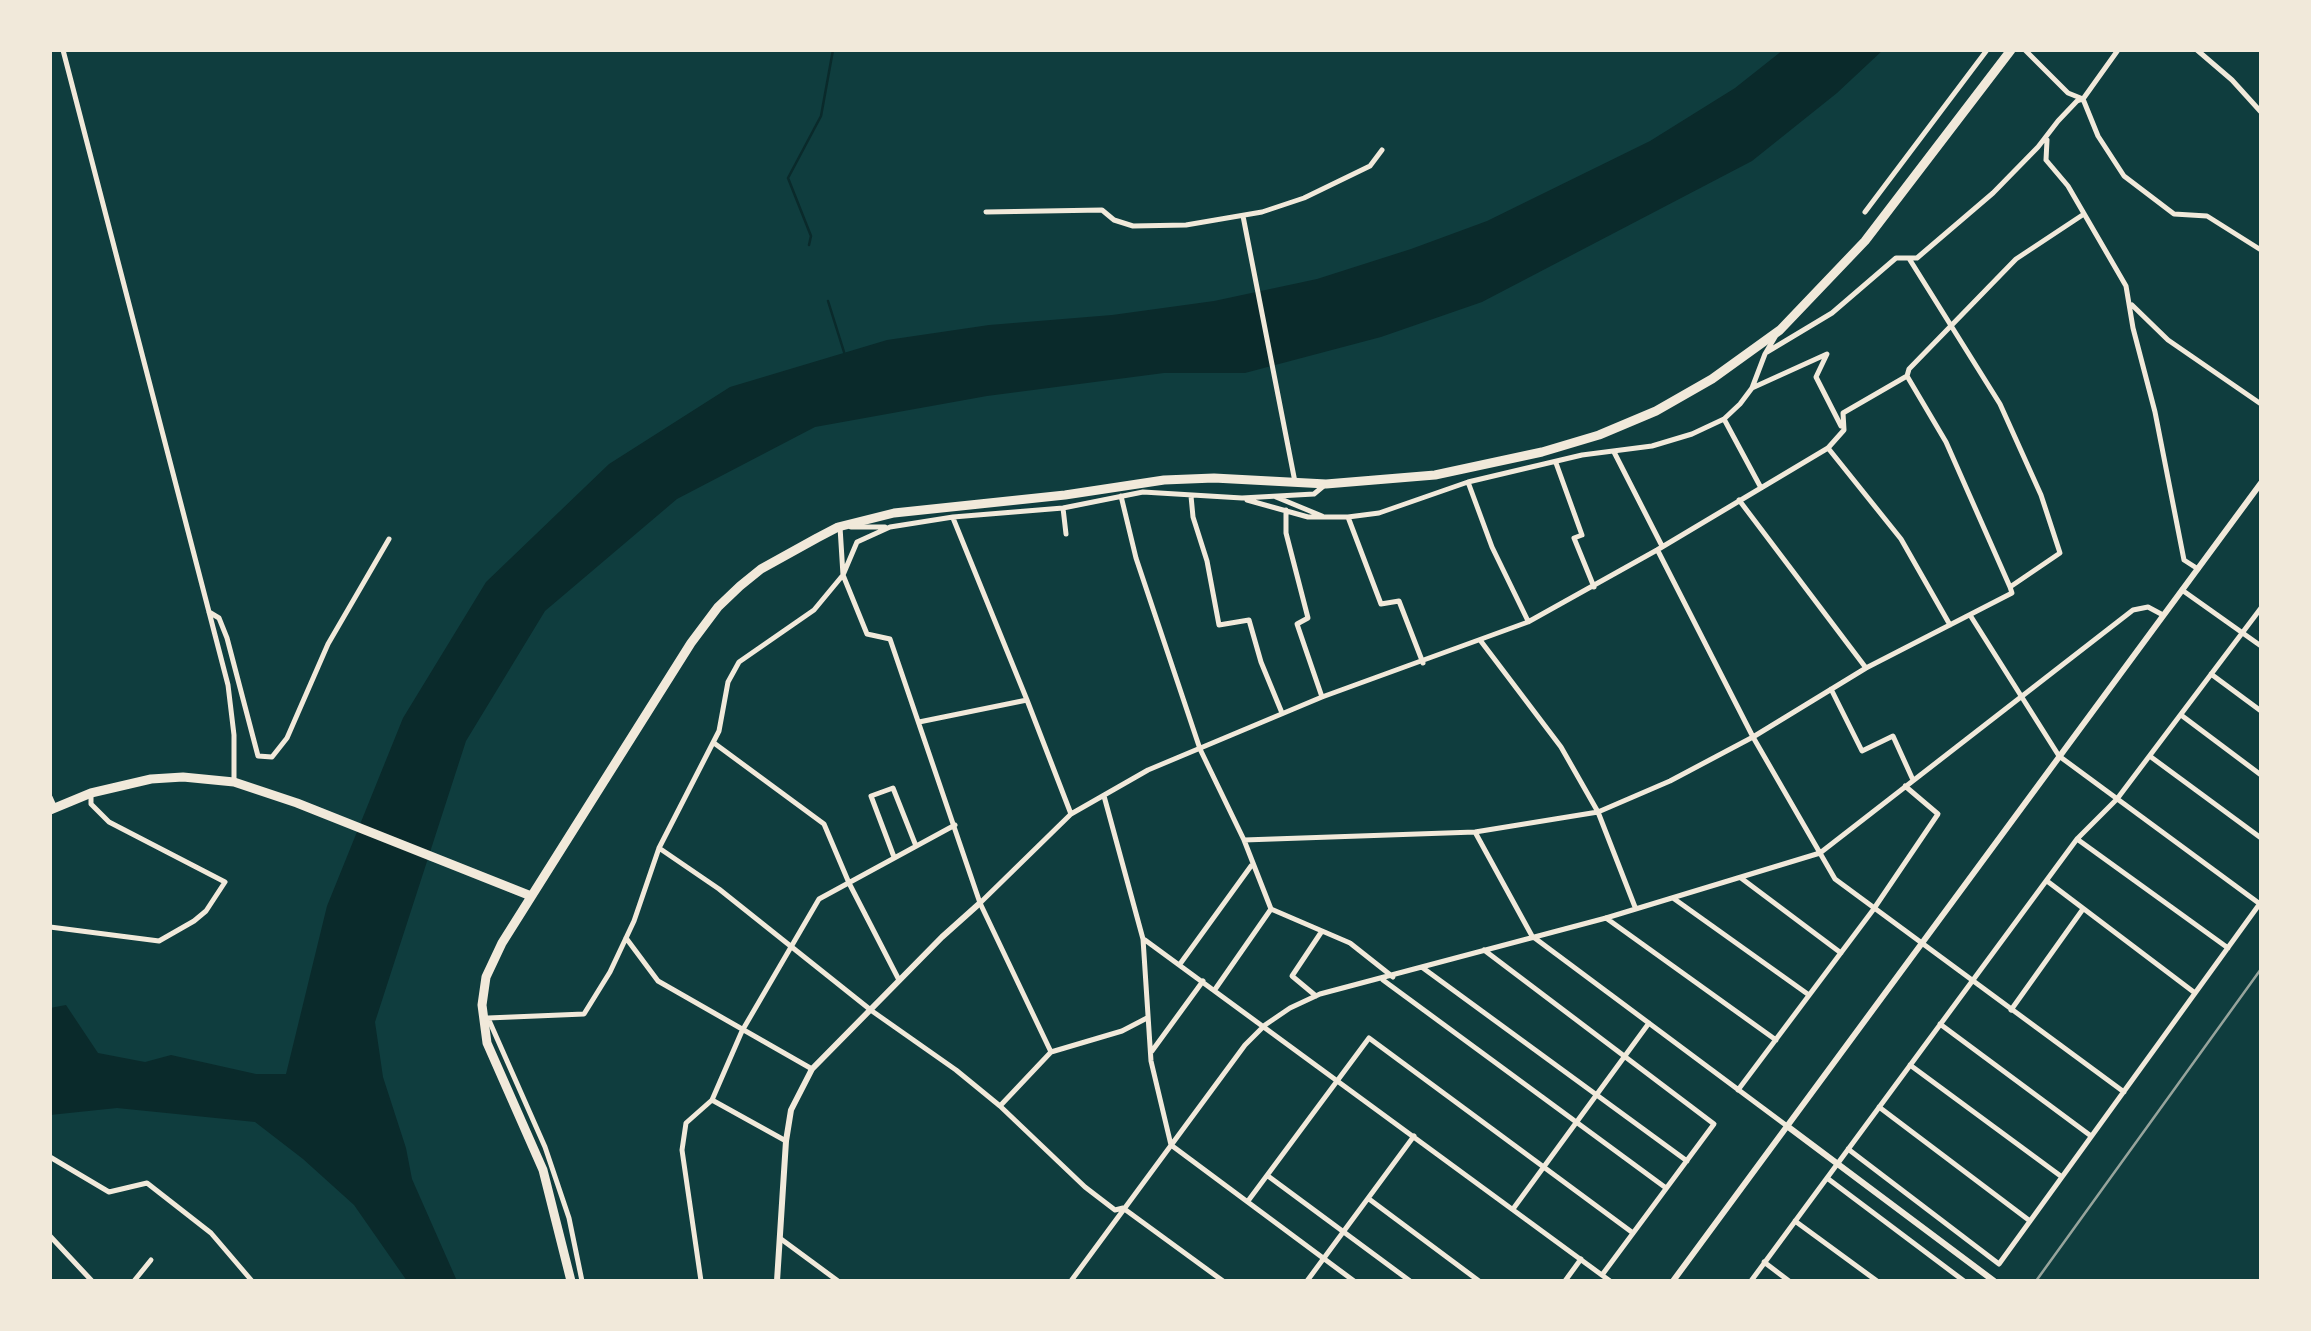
<!DOCTYPE html>
<html>
<head>
<meta charset="utf-8">
<style>
	body { margin:0 }
	#map { position:relative; width:2311px; height:1331px; overflow:hidden; background:#0f3d3e; font-family:"Fira Sans Condensed",sans-serif }
	canvas { display:block }
	.frame { position:absolute; inset:0; border:52px solid #f1e9da; pointer-events:none }
</style>
</head>
<body>
<div id="map">
<canvas width="2311" height="1331"></canvas>
<div class="frame"></div>
</div>
<script>
const ctx = document.querySelector('canvas').getContext('2d');
ctx.lineJoin = 'round';
function paint(path, color) { ctx.fillStyle = color; ctx.fill(path, 'evenodd'); }
const toPath = rows => new Path2D(rows.map(r => 'M' + r).join(''));
function trace(path, color, width, dash) { ctx.strokeStyle = color; ctx.lineWidth = width; ctx.lineCap = dash ? 'butt' : 'round'; ctx.setLineDash(dash || []); ctx.stroke(path); }
paint(toPath([
	[1783,50,1883,50,1837,93,1752,161,1482,302,1381,337,1245,373,1164,373,987,396,815,427,677,499,545,611,466,741,375,1022,383,1077,406,1148,412,1179,457,1281,407,1281,354,1205,303,1159,255,1122,117,1108,50,1115,50,1008,66,1005,98,1053,145,1062,171,1055,256,1074,286,1074,327,906,403,718,486,582,609,464,730,387,887,340,989,325,1112,315,1214,301,1317,279,1411,249,1487,221,1650,141,1735,88]
]), '#0a2a2b');
trace(toPath([
	[809,245,811,236,788,178,821,116,833,50],
	[828,301,844,352]
]), '#0a2a2b', 2.5);
trace(toPath([
	[63,50,228,685,234,735,234,782],
	[2025,50,2068,93,2083,99],
	[2197,50,2232,80,2261,112],
	[2083,99,2098,136,2124,176,2174,214,2207,216,2261,250],
	[2047,140,2046,160,2068,186,2126,286,2133,328,2155,412,2184,560,2198,569],
	[986,212,1102,210,1114,220,1133,226,1186,225,1262,212,1304,198,1370,166,1382,150],
	[1865,212,1987,50],
	[1243,216,1295,482],
	[2132,305,2168,340,2261,404],
	[1767,352,1832,313,1896,258,1917,258,1993,193,2038,147,2058,121,2077,101,2083,99,2118,50],
	[1907,376,1946,442,2010,587],
	[1752,388,1827,354,1816,377,1841,426],
	[1724,419,1760,486],
	[1828,448,1901,539,1950,625],
	[1614,452,1662,546],
	[1556,463,1582,535,1574,538,1594,587],
	[1468,482,1492,547,1528,621],
	[1121,496,1136,558,1200,749,1244,840,1271,909,1350,943,1393,977],
	[1191,496,1193,517,1207,561,1219,625,1249,620,1261,662,1282,713],
	[1276,497,1322,516],
	[1247,500,1308,517,1348,517,1381,604,1399,601,1423,663],
	[1739,500,1866,668],
	[1063,508,1066,534],
	[1286,510,1286,533,1308,618,1297,624,1322,697],
	[1348,517,1379,513,1468,482,1582,455,1652,446,1692,434,1724,419,1740,404,1752,388,1765,354,1775,337],
	[953,518,1027,700],
	[840,527,843,575,867,634,890,639,980,903,1051,1052],
	[851,527,885,527],
	[1658,551,1753,737,1835,879,2124,1092],
	[2182,590,2261,646],
	[209,612,219,618,227,638,258,756,272,757,287,738,328,644,389,539],
	[1970,615,2059,756,2260,904],
	[1480,640,1561,747,1598,812,1635,907],
	[2211,674,2261,711],
	[1831,689,1862,751,1893,736,1913,780],
	[2181,715,2261,775],
	[919,722,1027,700,1071,814],
	[714,743,824,824,849,883,899,980],
	[2151,757,2261,838],
	[1104,796,1143,939,1151,1061,1171,1145,1354,1281],
	[50,797,55,808],
	[1475,832,1532,936,1787,1126],
	[2077,839,2228,948],
	[1244,840,1475,832,1598,812,1670,781,1753,737,1866,668,2012,593,2010,587,2060,553,2041,495,2000,404,1910,260],
	[659,848,719,889,872,1011,956,1070,1000,1106,1085,1187,1115,1210,1123,1208,1223,1281],
	[894,857,871,796,893,788,916,846],
	[1741,878,1841,953],
	[2047,881,2195,993],
	[1673,898,1809,995],
	[980,903,1071,814,1148,770,1322,697,1528,622,1657,550,1828,448,1844,430,1843,413,1907,376,1909,369,2016,259,2084,214],
	[1606,918,1776,1040],
	[50,927,159,941,194,921,206,911,225,882,109,822,91,804,91,794],
	[626,938,658,981,812,1069],
	[1145,940,1610,1281],
	[1484,950,1714,1124,1602,1275],
	[1180,964,1251,866],
	[1423,968,1687,1161],
	[1383,980,1666,1188],
	[1216,988,1271,909],
	[1316,996,1292,976,1322,931],
	[2011,1010,2083,909],
	[488,1018,545,1147,569,1218,582,1281],
	[485,1021,488,1018,584,1014,610,972,634,921,659,848,719,731,728,682,739,662,814,610,843,575,857,542,890,527,953,517,1063,508,1143,492,1242,498,1314,494,1326,484],
	[1940,1024,2091,1136],
	[1152,1051,1203,981],
	[1910,1065,2062,1177],
	[1738,1090,1873,910,1938,814,1905,786],
	[712,1100,786,1141],
	[1000,1106,1051,1052,1122,1031,1147,1018],
	[1879,1107,2030,1221],
	[1848,1149,1999,1264,2261,902],
	[50,1157,109,1192,147,1183,211,1233,252,1281],
	[1268,1176,1410,1281],
	[1827,1178,1964,1281],
	[1369,1199,1479,1281],
	[1248,1201,1369,1038,1633,1233],
	[1513,1209,1649,1023],
	[1795,1221,1877,1281],
	[50,1236,92,1281],
	[781,1239,838,1281],
	[1764,1262,1789,1281],
	[134,1281,151,1260],
	[701,1281,682,1150,686,1123,712,1100,742,1031,819,899,955,825],
	[1071,1281,1245,1045,1265,1025,1290,1008,1320,994,1606,918,1820,853,2133,610,2148,607,2163,615],
	[1307,1281,1414,1136],
	[1565,1281,1581,1259],
	[1751,1281,2077,839,2117,799,2261,608]
]), '#f1e9da', 5);
trace(toPath([
	[1787,1126,1994,1281],
	[777,1281,786,1141,791,1110,812,1069,942,937,980,903],
	[1673,1281,2261,483]
]), '#f1e9da', 6);
trace(toPath([
	[50,810,91,793,151,779,183,777,234,782,297,803,531,896],
	[571,1281,543,1170,487,1043,482,1005,486,977,502,943,691,643,718,607,740,586,761,569,817,538,838,527,894,513,1065,495,1164,480,1214,478,1326,484,1435,475,1542,452,1599,435,1656,411,1712,379,1780,330,1865,241,2011,50]
]), '#f1e9da', 9);
trace(toPath([
	[2036,1281,2261,969]
]), '#97a49c', 2.5);
</script>
</body>
</html>
